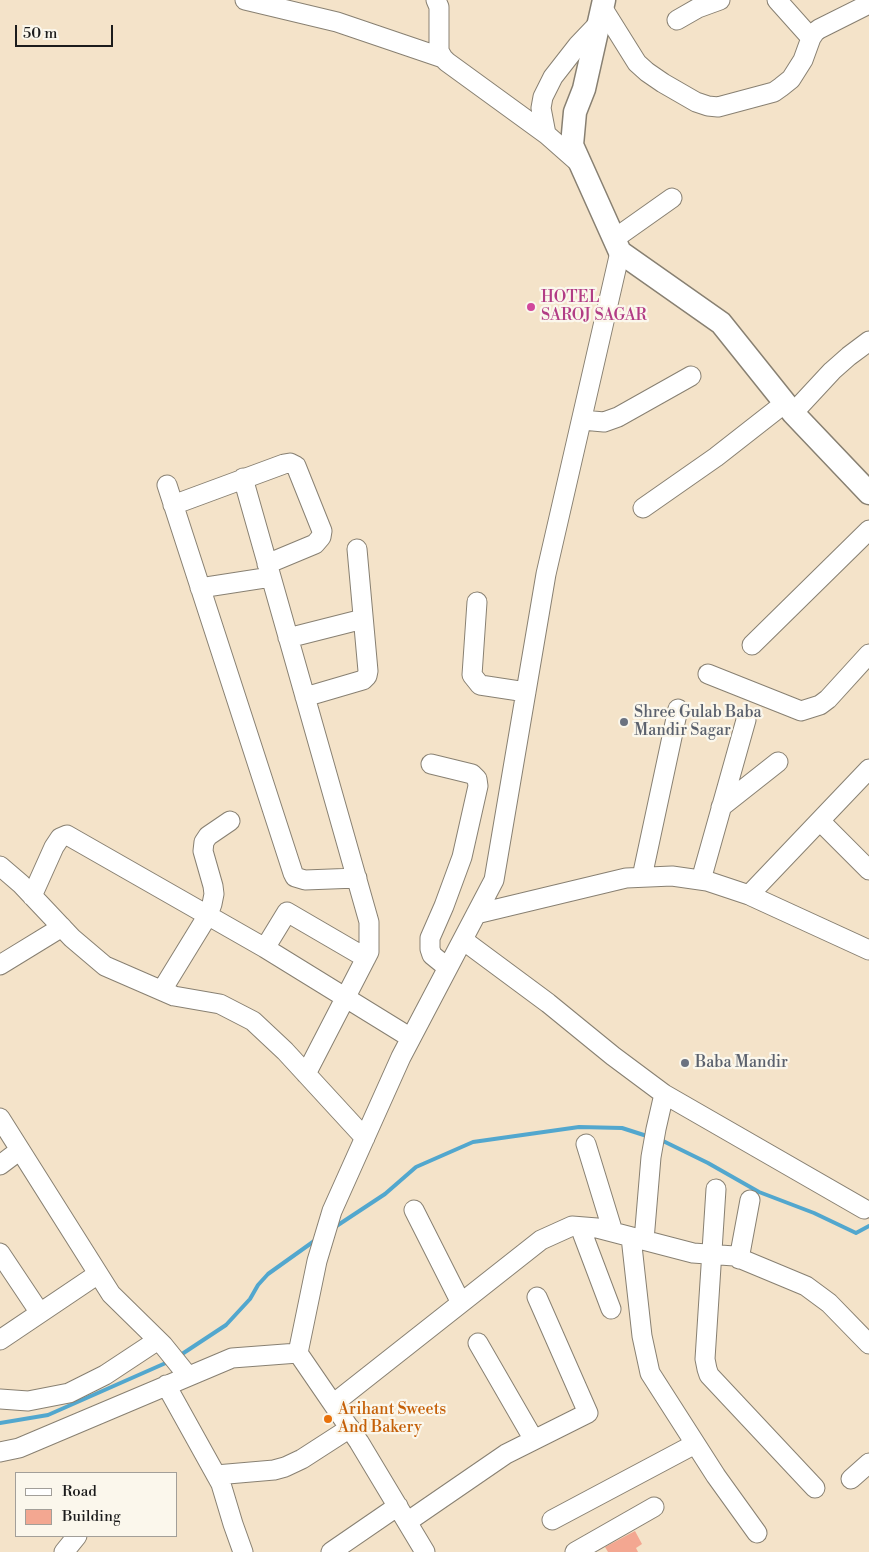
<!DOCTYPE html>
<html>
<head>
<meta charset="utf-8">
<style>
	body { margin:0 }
	#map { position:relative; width:869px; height:1552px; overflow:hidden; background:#f4e3c9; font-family:"Libre Bodoni",serif }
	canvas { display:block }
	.legend { position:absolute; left:15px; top:1472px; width:162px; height:65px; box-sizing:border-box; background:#fbf7ec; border:1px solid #a29f99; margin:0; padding:6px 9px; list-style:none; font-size:15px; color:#1c1c1c }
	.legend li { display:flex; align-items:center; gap:10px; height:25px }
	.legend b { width:25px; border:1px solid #a29f99 }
	.scale { position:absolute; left:15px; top:25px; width:98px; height:22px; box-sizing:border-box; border:2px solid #1c1c1c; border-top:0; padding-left:6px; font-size:15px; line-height:18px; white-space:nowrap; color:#1c1c1c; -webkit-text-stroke:4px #fbf7ec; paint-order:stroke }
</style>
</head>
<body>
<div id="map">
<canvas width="869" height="1552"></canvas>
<ul class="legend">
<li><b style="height:6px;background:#fff"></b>Road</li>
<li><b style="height:14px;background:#f3a791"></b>Building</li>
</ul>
<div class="scale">50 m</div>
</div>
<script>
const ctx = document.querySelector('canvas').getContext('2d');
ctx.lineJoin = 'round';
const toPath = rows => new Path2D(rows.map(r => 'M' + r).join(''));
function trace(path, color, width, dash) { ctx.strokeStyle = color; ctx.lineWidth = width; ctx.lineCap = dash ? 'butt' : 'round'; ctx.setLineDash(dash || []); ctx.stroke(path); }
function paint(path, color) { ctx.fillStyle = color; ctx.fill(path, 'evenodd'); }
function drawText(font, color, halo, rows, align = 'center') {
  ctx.font = font + ' "Libre Bodoni",serif'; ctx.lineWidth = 4.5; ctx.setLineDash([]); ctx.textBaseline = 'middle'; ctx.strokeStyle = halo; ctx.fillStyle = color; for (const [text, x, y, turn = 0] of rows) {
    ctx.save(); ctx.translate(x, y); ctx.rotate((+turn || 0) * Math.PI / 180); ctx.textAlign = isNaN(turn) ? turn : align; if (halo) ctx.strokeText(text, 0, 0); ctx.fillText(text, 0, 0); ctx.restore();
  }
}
trace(toPath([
	[659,1139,708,1163,759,1192,814,1213,856,1233,869,1226],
	[335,1227,385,1194,416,1167,473,1142,579,1127,622,1128,650,1137],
	[179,1356,226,1325,250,1299,258,1285,268,1274,317,1239],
	[0,1423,48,1415,168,1362]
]), '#52a7ce', 4);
paint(toPath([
	[635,1531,642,1544,636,1548,638,1552,608,1552,605,1547]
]), '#f3a791');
const minor = toPath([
	[245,0,337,22,443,58],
	[436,0,439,7,439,51,443,58,447,62,546,134],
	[777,0,811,38],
	[602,7,637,63,647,72,663,83,696,102,708,106,718,107,774,92,781,87,791,79,803,60,811,38,815,32,819,29,869,4],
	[677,20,698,8,720,0],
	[580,164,546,134,541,108,543,97,553,77,578,45,599,23],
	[614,239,672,198],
	[793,413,832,371,849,356,869,341],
	[582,420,604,422,618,417,691,376],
	[243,478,369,922,369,952,306,1074],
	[167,485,293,873,295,877,305,880,357,878],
	[173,505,284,464,290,463,296,466,322,531,321,537,315,544,267,564],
	[643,508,716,457,785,403],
	[200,588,271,577],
	[477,602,472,675,480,685,526,692],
	[288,638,363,619],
	[752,645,869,530],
	[708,674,801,711,820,705,828,699,869,654],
	[305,697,363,680,367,676,368,671,357,549],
	[431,764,472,774,477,779,478,786,462,857,444,906,430,938,430,949,432,955,448,968],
	[721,807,778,762],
	[820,821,869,870],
	[0,866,21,884,72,938,105,966,174,996,220,1004,253,1021,285,1051,365,1138],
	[642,877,678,709],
	[701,880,746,720],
	[749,895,869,769],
	[32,896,54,847,60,838,67,835,265,948,287,912,366,958],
	[476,914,626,878,672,876,707,881,749,895,869,950],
	[463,940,548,1003,613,1056,664,1094,864,1209],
	[265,948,411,1038],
	[0,965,62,927],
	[162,990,208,915,212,904,214,894,213,886,203,851,204,842,208,836,230,821],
	[0,1118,111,1294,163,1345,188,1376],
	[586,1144,613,1232],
	[0,1165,20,1150],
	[716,1189,705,1359,707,1369,709,1375,815,1488],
	[414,1210,461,1303],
	[580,1227,611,1309],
	[631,1237,642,1336,650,1373,716,1476,757,1533],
	[644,1240,651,1157,656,1129,664,1094],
	[0,1253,40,1313],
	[739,1259,750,1200],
	[0,1340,98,1274],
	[478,1343,534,1440],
	[166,1385,221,1484,233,1524,243,1552],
	[0,1399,28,1401,69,1393,105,1375,158,1340],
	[333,1404,541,1240,572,1226,597,1228,693,1253,734,1256,806,1286,829,1303,869,1344],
	[0,1452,19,1448,232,1358,298,1353],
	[216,1475,274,1470,285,1467,302,1459,350,1428],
	[851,1479,869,1463],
	[552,1520,695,1444],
	[407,1522,506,1454,588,1413,537,1297],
	[64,1552,77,1536],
	[331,1552,398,1506],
	[425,1552,359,1442,298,1353,317,1261,332,1211,401,1057,494,880,546,574,620,252],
	[575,1552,654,1507]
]);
const major = toPath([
	[604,0,584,89,575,112,572,145,620,252,721,323,793,413,869,493]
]);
trace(minor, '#888072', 21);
trace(major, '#888072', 25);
trace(minor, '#fff', 19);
trace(major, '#fff', 22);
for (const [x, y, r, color] of [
	[531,307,5,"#d1479c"],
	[624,722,5,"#6b7280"],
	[685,1063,5,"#6b7280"],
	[328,1419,5,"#e8710a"]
]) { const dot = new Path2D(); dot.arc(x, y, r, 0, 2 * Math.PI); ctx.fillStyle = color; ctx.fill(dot); trace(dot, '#fbf7ec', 2); }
drawText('16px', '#b23c85', '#fbf7ec', [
	["HOTEL",541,298],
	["SAROJ SAGAR",541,316]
], 'left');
drawText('16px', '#5b616d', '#fbf7ec', [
	["Shree Gulab Baba",634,713],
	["Mandir Sagar",634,731],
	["Baba Mandir",695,1063]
], 'left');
drawText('16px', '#c56008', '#fbf7ec', [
	["Arihant Sweets",338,1410],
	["And Bakery",338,1428]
], 'left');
</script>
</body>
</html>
